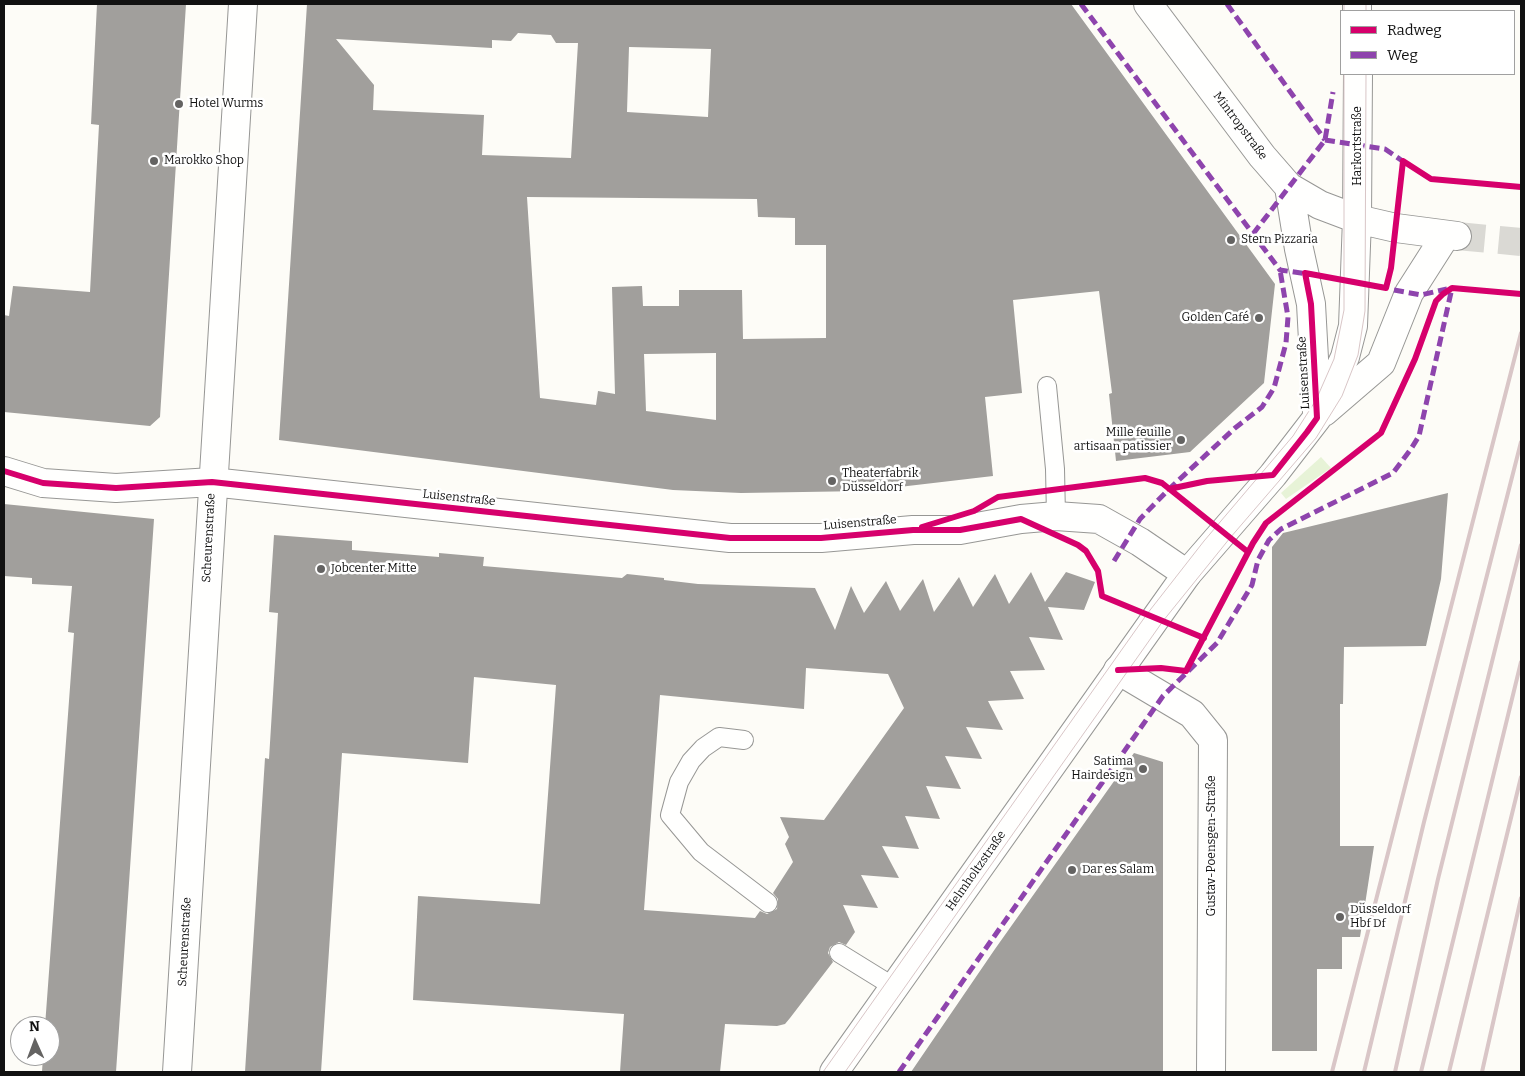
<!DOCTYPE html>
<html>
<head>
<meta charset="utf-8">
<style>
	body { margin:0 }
	#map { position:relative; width:1525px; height:1076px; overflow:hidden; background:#fdfcf7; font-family:Bitter,serif }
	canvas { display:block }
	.frame { position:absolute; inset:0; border:5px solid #111; pointer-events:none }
	.legend { position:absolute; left:1340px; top:10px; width:175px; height:65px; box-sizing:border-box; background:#fff; border:1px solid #a0a0a0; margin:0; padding:6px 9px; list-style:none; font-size:15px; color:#111 }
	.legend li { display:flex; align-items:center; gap:10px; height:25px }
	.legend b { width:25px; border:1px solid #a0a0a0 }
	.north { position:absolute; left:10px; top:1016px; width:50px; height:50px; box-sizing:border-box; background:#fff; border:1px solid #a0a0a0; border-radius:50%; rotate:358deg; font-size:14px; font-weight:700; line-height:20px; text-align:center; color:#111 }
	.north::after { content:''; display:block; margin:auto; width:18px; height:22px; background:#646362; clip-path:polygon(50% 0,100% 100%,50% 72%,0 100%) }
</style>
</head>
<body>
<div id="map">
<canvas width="1525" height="1076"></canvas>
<div class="frame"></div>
<ul class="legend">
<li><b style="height:6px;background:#d6006c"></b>Radweg</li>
<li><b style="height:6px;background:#8e44ad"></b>Weg</li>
</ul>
<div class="north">N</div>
</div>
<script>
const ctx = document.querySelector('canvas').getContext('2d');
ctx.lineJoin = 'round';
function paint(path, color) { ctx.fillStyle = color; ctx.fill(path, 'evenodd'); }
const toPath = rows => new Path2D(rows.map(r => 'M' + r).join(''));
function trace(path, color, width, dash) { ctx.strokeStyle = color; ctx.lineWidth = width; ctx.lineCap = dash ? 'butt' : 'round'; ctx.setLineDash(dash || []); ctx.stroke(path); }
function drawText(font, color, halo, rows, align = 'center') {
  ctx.font = font + ' Bitter,serif'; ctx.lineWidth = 5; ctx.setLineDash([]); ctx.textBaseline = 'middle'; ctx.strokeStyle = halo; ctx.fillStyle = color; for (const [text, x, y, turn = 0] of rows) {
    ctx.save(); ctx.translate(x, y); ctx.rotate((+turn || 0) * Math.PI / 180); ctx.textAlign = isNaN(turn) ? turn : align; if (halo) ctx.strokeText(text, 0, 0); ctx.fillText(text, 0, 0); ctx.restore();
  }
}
paint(toPath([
	[1321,457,1331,468,1286,499,1281,493]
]), '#e7f3d7');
paint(toPath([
	[97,4,186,4,160,417,150,426,4,412,4,315,9,316,13,286,90,292,99,125,91,124],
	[307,4,1071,4,1275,284,1264,383,1190,452,1116,461,1109,394,1112,393,1099,291,1013,300,1022,393,985,397,993,476,865,491,741,493,673,490,279,440],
	[518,33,551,35,556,43,578,43,571,158,482,155,484,115,373,110,374,85,336,39,492,48,492,40,511,41],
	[629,47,711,49,708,117,627,112],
	[527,197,757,199,758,217,795,218,795,245,826,245,826,338,743,339,742,290,679,290,679,306,643,306,642,286,612,287,615,394,598,391,596,405,540,398],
	[716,353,716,420,646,411,644,354],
	[1448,493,1441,579,1426,646,1344,647,1343,704,1340,704,1340,846,1374,846,1360,937,1342,937,1342,969,1317,969,1317,1051,1272,1051,1272,547,1283,533],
	[4,504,154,519,116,1072,42,1072,43,1056,50,1056,50,1026,45,1026,74,633,68,632,72,586,32,584,32,578,4,576],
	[274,535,352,541,352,550,439,557,439,553,484,557,483,566,622,578,627,574,664,578,664,580,698,584,815,588,835,630,851,586,864,613,886,581,900,611,923,579,934,612,959,577,973,607,995,574,1009,604,1031,572,1045,602,1066,572,1095,582,1084,610,1048,607,1063,640,1029,637,1045,670,1010,671,1024,699,988,701,1003,730,966,727,982,759,945,756,961,789,926,786,940,819,905,816,919,849,882,846,899,878,861,875,878,908,843,905,855,932,846,945,839,942,830,947,828,953,833,962,790,1018,785,1024,777,1026,725,1024,720,1072,620,1072,624,1014,413,1000,418,896,540,904,556,685,474,677,468,763,342,753,321,1072,245,1072,265,758,269,759,278,613,269,612],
	[806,668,888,674,904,708,824,820,780,817,789,837,785,844,793,862,773,893,778,899,777,909,767,914,760,911,755,918,644,910,660,695,804,709],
	[1134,753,1163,762,1163,1072,911,1072,995,949]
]), '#a19f9c');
trace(toPath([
	[1457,236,1521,242]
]), '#dad9d4', 28, [28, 14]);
const service = toPath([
	[1047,386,1055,469,1056,516],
	[744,740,719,737,703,748,691,761,679,782,670,815,701,852,768,903],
	[839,953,894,987]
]);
const minor = toPath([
	[1357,4,1357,11],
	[1357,219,1358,74],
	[4,471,43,483,116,488,212,482,730,538,821,538,913,530,960,530,1021,519,1056,516,1099,519,1140,542,1187,574],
	[1118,670,1192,714,1213,740,1211,1072],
	[177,1072,243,4]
]);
const tertiary = toPath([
	[1148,4,1262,156,1289,187,1320,205,1357,219,1396,228,1457,236],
	[1289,187,1299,249,1311,304,1317,413],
	[1324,412,1381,363,1409,293,1446,235],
	[834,1072,1187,574,1273,475,1317,418,1345,357,1353,326,1357,219]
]);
trace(service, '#979795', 20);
trace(minor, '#979795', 30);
trace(tertiary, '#979795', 30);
trace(service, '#fffffe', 18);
trace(minor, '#fffffe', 28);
trace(tertiary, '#fffffe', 28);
trace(toPath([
	[1366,4,1366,11],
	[1344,11,1344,4],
	[823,1072,1147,614,1204,541,1293,436,1316,400,1334,359,1344,310,1344,74],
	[845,1072,1163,621,1230,538,1316,438,1342,396,1358,355,1365,311,1366,74]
]), '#d9c6c7', 1);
trace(toPath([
	[1332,1072,1521,333],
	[1364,1072,1424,822,1521,442],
	[1395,1072,1438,879,1521,545],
	[1421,1072,1521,662],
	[1449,1072,1521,777],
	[1482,1072,1521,898]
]), '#d9c6c7', 4);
trace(toPath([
	[1081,4,1280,270,1308,274],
	[1227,4,1325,140],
	[1325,140,1385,149,1407,164],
	[1253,234,1325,140,1333,92],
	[1394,290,1421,295,1447,289],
	[1114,561,1140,519,1169,489,1235,428,1262,407,1274,388,1286,343,1288,317,1280,270],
	[899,1072,1163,696,1217,643,1252,585,1258,560,1269,540,1281,529,1393,473,1411,449,1419,436,1452,288]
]), '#8e44ad', 5, [10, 5]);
trace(toPath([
	[4,471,43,483,116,488,212,482,730,538,821,538,913,530,960,530,1021,519,1078,545,1086,551,1098,571,1102,596,1204,638],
	[1169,489,1207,481,1273,475,1307,432,1317,418,1311,304,1305,273,1386,288,1391,268,1403,161,1431,179,1521,187],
	[922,527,974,511,998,497,1145,478,1162,483,1248,552],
	[1118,670,1161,668,1186,671,1253,543,1266,523,1381,433,1415,359,1436,301,1443,294,1452,288,1521,294]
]), '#d6006c', 6);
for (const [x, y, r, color] of [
	[179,104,5,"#646362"],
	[154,161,5,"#646362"],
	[1231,240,5,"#646362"],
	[1259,318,5,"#646362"],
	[1181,440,5,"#646362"],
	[832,481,5,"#646362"],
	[321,569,5,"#646362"],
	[1143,769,5,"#646362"],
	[1072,870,5,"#646362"],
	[1340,917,5,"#646362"]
]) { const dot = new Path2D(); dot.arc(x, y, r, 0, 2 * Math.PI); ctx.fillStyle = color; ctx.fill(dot); trace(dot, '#fff', 2); }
drawText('12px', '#111', '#fff', [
	["Hotel Wurms",189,104],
	["Marokko Shop",164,161],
	["Stern Pizzaria",1241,240],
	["Golden Café",1249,318,"right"],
	["Mille feuille",1171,433,"right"],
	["artisaan patissier",1171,447,"right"],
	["Theaterfabrik",842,474],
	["Düsseldorf",842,488],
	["Jobcenter Mitte",331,569],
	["Satima",1133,762,"right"],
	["Hairdesign",1133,776,"right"],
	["Dar es Salam",1082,870],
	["Düsseldorf",1350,910],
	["Hbf Df",1350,924]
], 'left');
drawText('12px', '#111', '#fff', [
	["Mintropstraße",1240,126,53],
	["Harkortstraße",1358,146,-90],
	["Luisenstraße",1304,373,-93],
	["Luisenstraße",459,498,6],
	["Luisenstraße",860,523,-5],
	["Scheurenstraße",209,538,-87],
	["Gustav-Poensgen-Straße",1212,846,-90],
	["Helmholtzstraße",976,871,-55],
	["Scheurenstraße",185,942,-87]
]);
</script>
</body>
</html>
